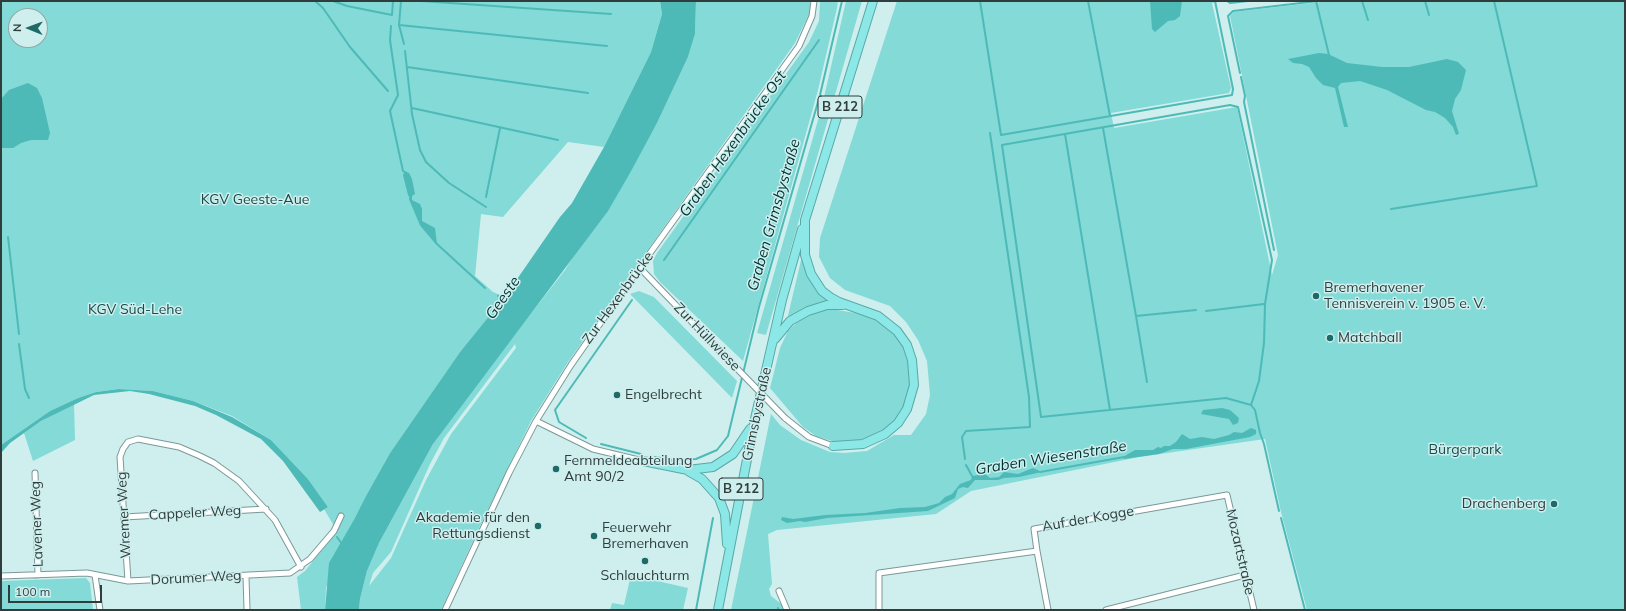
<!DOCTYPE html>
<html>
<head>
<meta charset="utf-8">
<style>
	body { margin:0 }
	#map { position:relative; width:1626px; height:611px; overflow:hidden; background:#ceefee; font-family:Mulish,sans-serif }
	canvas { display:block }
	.frame { position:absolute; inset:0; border:2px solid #303d3d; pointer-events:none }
	.north { position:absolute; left:8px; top:8px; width:40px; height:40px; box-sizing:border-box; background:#ceefee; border:1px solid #8fa8a7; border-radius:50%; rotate:271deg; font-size:11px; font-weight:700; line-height:16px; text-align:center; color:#303d3d }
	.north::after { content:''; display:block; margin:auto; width:14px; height:18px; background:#1d6a68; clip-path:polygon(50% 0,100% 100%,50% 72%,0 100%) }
	.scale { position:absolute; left:8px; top:585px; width:94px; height:18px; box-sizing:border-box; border:2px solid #303d3d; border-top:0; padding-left:5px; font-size:12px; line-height:14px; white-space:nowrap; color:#303d3d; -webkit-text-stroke:3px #ceefee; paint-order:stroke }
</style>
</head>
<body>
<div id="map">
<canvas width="1626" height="611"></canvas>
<div class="frame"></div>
<div class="north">N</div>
<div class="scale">100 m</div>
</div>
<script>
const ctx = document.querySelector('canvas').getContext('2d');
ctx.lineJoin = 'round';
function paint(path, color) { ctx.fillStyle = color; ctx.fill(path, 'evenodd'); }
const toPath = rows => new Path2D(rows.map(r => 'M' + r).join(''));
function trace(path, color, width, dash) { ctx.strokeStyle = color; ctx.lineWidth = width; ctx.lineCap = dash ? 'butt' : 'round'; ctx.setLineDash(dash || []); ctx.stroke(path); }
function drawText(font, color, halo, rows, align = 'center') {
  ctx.font = font + ' Mulish,sans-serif'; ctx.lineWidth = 3; ctx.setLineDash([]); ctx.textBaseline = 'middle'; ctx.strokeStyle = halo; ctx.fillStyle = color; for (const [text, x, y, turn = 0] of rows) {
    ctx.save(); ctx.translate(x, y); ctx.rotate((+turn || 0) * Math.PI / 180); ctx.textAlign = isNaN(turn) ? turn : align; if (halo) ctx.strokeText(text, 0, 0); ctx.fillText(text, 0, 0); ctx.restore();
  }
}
paint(toPath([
	[1,1,660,1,662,14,651,52,604,147,568,142,503,217,481,214,475,276,493,292,506,297,460,352,390,453,367,494,326,588,325,610,301,610,297,577,305,571,337,531,324,509,328,507,308,479,271,440,232,416,193,401,153,391,119,389,96,392,78,398,50,411,1,445],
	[16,16,40,16,40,40,16,40],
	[696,1,810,1,810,12,795,43,568,362,531,421,479,528,441,610,359,610,360,599,367,571,379,543,433,444,486,371,565,270,658,121,688,57,695,34],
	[515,344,516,348,451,434,426,480,391,558,369,586,373,573,391,552,430,464,444,438],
	[820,1,838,1,837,8,818,90,743,361,660,282,654,274,653,261,657,253,809,42,819,21],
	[846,1,862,1,766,335,757,333,822,106],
	[897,1,1225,1,1212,3,1231,88,1229,93,1111,113,1114,128,1237,107,1272,275,1278,255,1230,16,1234,12,1329,1,1625,1,1625,610,1307,610,1281,512,1265,439,1139,457,971,491,936,514,777,530,768,534,772,584,769,589,771,596,784,606,784,610,731,610,771,414,780,425,801,440,830,452,844,453,867,451,894,435,911,435,926,414,930,395,927,361,918,340,906,322,890,306,845,290,830,278,819,257,820,238],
	[802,256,805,270,816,290,832,302,786,324],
	[639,291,654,297,737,381,732,398,630,294],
	[832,309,867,315,882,322,896,334,905,348,909,359,911,378,909,395,901,412,892,424,876,436,858,442,841,444,816,436,803,427,770,388,780,348,788,331,800,319,817,310],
	[74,404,75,440,33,461,24,433,41,421],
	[631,575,688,588,683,610,610,610,612,603,624,605],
	[86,578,90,583,93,610,1,610,1,581]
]), '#83dad7');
paint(toPath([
	[660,1,696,1,695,34,688,57,658,121,630,173,608,211,433,444,379,543,367,571,360,599,359,610,325,610,329,563,355,518,367,494,390,453,460,352,504,298,560,217,572,203,604,147,651,52,662,14],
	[1150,1,1182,1,1180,16,1175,20,1168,21,1155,32,1152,29],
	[1319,53,1328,54,1347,63,1382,67,1409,67,1447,59,1458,62,1466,70,1461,90,1455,99,1452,111,1459,134,1456,135,1453,127,1445,118,1435,112,1426,110,1387,90,1360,81,1341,83,1338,87,1348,127,1344,127,1335,88,1323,85,1316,78,1309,67,1302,64,1293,63,1288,59],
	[28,83,37,88,42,98,50,133,48,140,31,140,21,143,13,148,1,148,1,99,9,90],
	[403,170,409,173,412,179,415,194,412,196,412,200,420,204,422,209,422,221,435,228,437,244,421,225,410,201],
	[119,389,153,391,193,401,232,417,271,440,308,479,328,507,320,512,283,461,261,439,216,415,195,406,149,394,130,391,94,395,41,421,10,443,1,453,1,445,50,411,78,398,96,392],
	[1222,408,1230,410,1239,418,1238,423,1233,425,1229,419,1201,414,1203,410],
	[1251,428,1256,430,1256,434,1250,437,1186,449,1173,449,1159,454,1124,459,1123,457,1135,450,1153,450,1158,447,1161,448,1164,446,1170,446,1176,442,1182,434,1190,439,1202,437,1214,439,1229,435,1234,432,1242,433],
	[1033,468,1042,472,1019,477,1004,478,998,480,975,480,968,488,963,487,958,489,955,498,928,511,827,518,805,522,800,521,787,523,781,520,782,517,793,519,825,515,865,513,900,508,925,507,939,503,945,497,952,494,960,484,971,480,972,476,985,474,990,478,999,477,1004,472,1018,474]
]), '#4ebab7');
trace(toPath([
	[315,1,323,8,350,47,388,91],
	[333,1,347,6,392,15,393,1],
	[401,1,399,25,404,44],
	[421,1,611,14],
	[980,1,1001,135,1232,95,1233,89,1215,1],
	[1088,1,1110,116],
	[1227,1,1230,3,1248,1],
	[1316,1,1329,55],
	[1362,1,1368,20],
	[1425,1,1429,15],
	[399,25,607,46],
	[391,26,390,40,398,95,390,111,403,171],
	[405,51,412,114,420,150,426,162,449,183,486,207],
	[407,67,588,93],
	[1240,73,1228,16,1233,11,1318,1],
	[1241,77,1245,96,1244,102,1274,250],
	[412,108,558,140],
	[1103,128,1136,316],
	[1065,134,1110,410],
	[404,175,409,195],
	[486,197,500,128],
	[410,199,421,225,437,244,485,288],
	[1391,209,1537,186,1494,1],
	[8,237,19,334],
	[664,260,819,40],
	[498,296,506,299],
	[1206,311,1264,304],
	[19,344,25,389,29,398],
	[1147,382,1136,316,1196,310],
	[1251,405,1259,381,1264,343,1265,304,1272,260,1238,107,1230,105,1002,145,1041,417,1226,398,1251,405,1255,410,1260,433,1264,444,1279,511],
	[586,438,559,422,555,410,632,300],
	[601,444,641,454],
	[655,457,673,460,696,459,717,450,728,436,759,307,820,95,842,1],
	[965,459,962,437,966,431,1030,427,1029,397,990,133],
	[966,465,972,476],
	[1040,472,1124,457],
	[1281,518,1305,610],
	[337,537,342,544],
	[778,608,778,610],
	[696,610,713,518]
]), '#4ebab7', 2);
const minor = toPath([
	[640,268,718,349],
	[785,418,809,437,833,446],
	[536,421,593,449,643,461],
	[35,473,38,575],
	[124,517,266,509],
	[1037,551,1048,610],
	[95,575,100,610],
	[1,576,87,573,128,581,290,573,310,559,334,531,341,516],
	[246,576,247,610],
	[128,581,120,457,123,449,128,442,138,439,179,447,200,456,214,463,239,481,275,520,301,567],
	[779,591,787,610],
	[445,610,509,473,536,421,571,365,622,292,799,46,812,16,814,1],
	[879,610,879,573,1037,551,1034,529,1227,495,1254,610],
	[1106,610,1245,575]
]);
const trunk = toPath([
	[775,339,790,321,808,311,827,305,843,305],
	[833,446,863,444,885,434,898,423,907,409,914,385,912,360,907,345,897,331,878,316,839,302,830,297,822,291,811,274,805,255,805,220,873,1],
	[643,461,688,470,713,467,733,454,750,429],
	[688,471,702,479,719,498,725,514,727,544],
	[718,610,754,423,782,300,802,229]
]);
trace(minor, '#7a9998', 7);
trace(trunk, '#59a8a6', 10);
trace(minor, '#fff', 5);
trace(trunk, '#8ce8e6', 8);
const minorBridge = toPath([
	[718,349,785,418]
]);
trace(minorBridge, '#7a9998', 7, []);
trace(minorBridge, '#fff', 5);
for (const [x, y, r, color] of [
	[1316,296,4,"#1d6a68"],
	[1330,338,4,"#1d6a68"],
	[617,395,4,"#1d6a68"],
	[556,469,4,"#1d6a68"],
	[1554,504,4,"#1d6a68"],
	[538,526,4,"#1d6a68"],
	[594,536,4,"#1d6a68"],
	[645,561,4,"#1d6a68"]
]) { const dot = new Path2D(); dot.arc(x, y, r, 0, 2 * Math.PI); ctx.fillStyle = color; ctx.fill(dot); trace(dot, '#ceefee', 1.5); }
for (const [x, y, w] of [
	[840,107,44],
	[741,489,44]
]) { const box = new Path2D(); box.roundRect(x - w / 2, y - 11, w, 22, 3); ctx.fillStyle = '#ceefee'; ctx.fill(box); trace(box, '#303d3d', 1); }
drawText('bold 13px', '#303d3d', null, [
	["B 212",840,107],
	["B 212",741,489]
]);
drawText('14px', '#194948', '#ceefee', [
	["KGV Geeste-Aue",255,200],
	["KGV Süd-Lehe",135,310],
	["Bürgerpark",1465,450]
]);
drawText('14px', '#303d3d', '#ceefee', [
	["Bremerhavener",1324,288],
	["Tennisverein v. 1905 e. V.",1324,304],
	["Matchball",1338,338],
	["Engelbrecht",625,395],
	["Fernmeldeabteilung",564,461],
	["Amt 90/2",564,477],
	["Drachenberg",1546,504,"right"],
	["Akademie für den",530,518,"right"],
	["Rettungsdienst",530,534,"right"],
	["Feuerwehr",602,528],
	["Bremerhaven",602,544],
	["Schlauchturm",645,576,"center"]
], 'left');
drawText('14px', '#303d3d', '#ceefee', [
	["Zur Hexenbrücke",618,298,-54],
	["Zur Hüllwiese",707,337,46],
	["Grimsbystraße",757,414,-78],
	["Cappeler Weg",195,513,-3],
	["Wremer Weg",124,515,-93],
	["Auf der Kogge",1088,519,-10],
	["Lavener Weg",37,524,-92],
	["Mozartstraße",1240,552,77],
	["Dorumer Weg",196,578,-3]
]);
drawText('italic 15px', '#003433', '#ceefee', [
	["Graben Hexenbrücke Ost",733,144,-55],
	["Graben Grimsbystraße",774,215,-74],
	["Geeste",503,298,-55],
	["Graben Wiesenstraße",1051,458,-9]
]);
</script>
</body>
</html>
